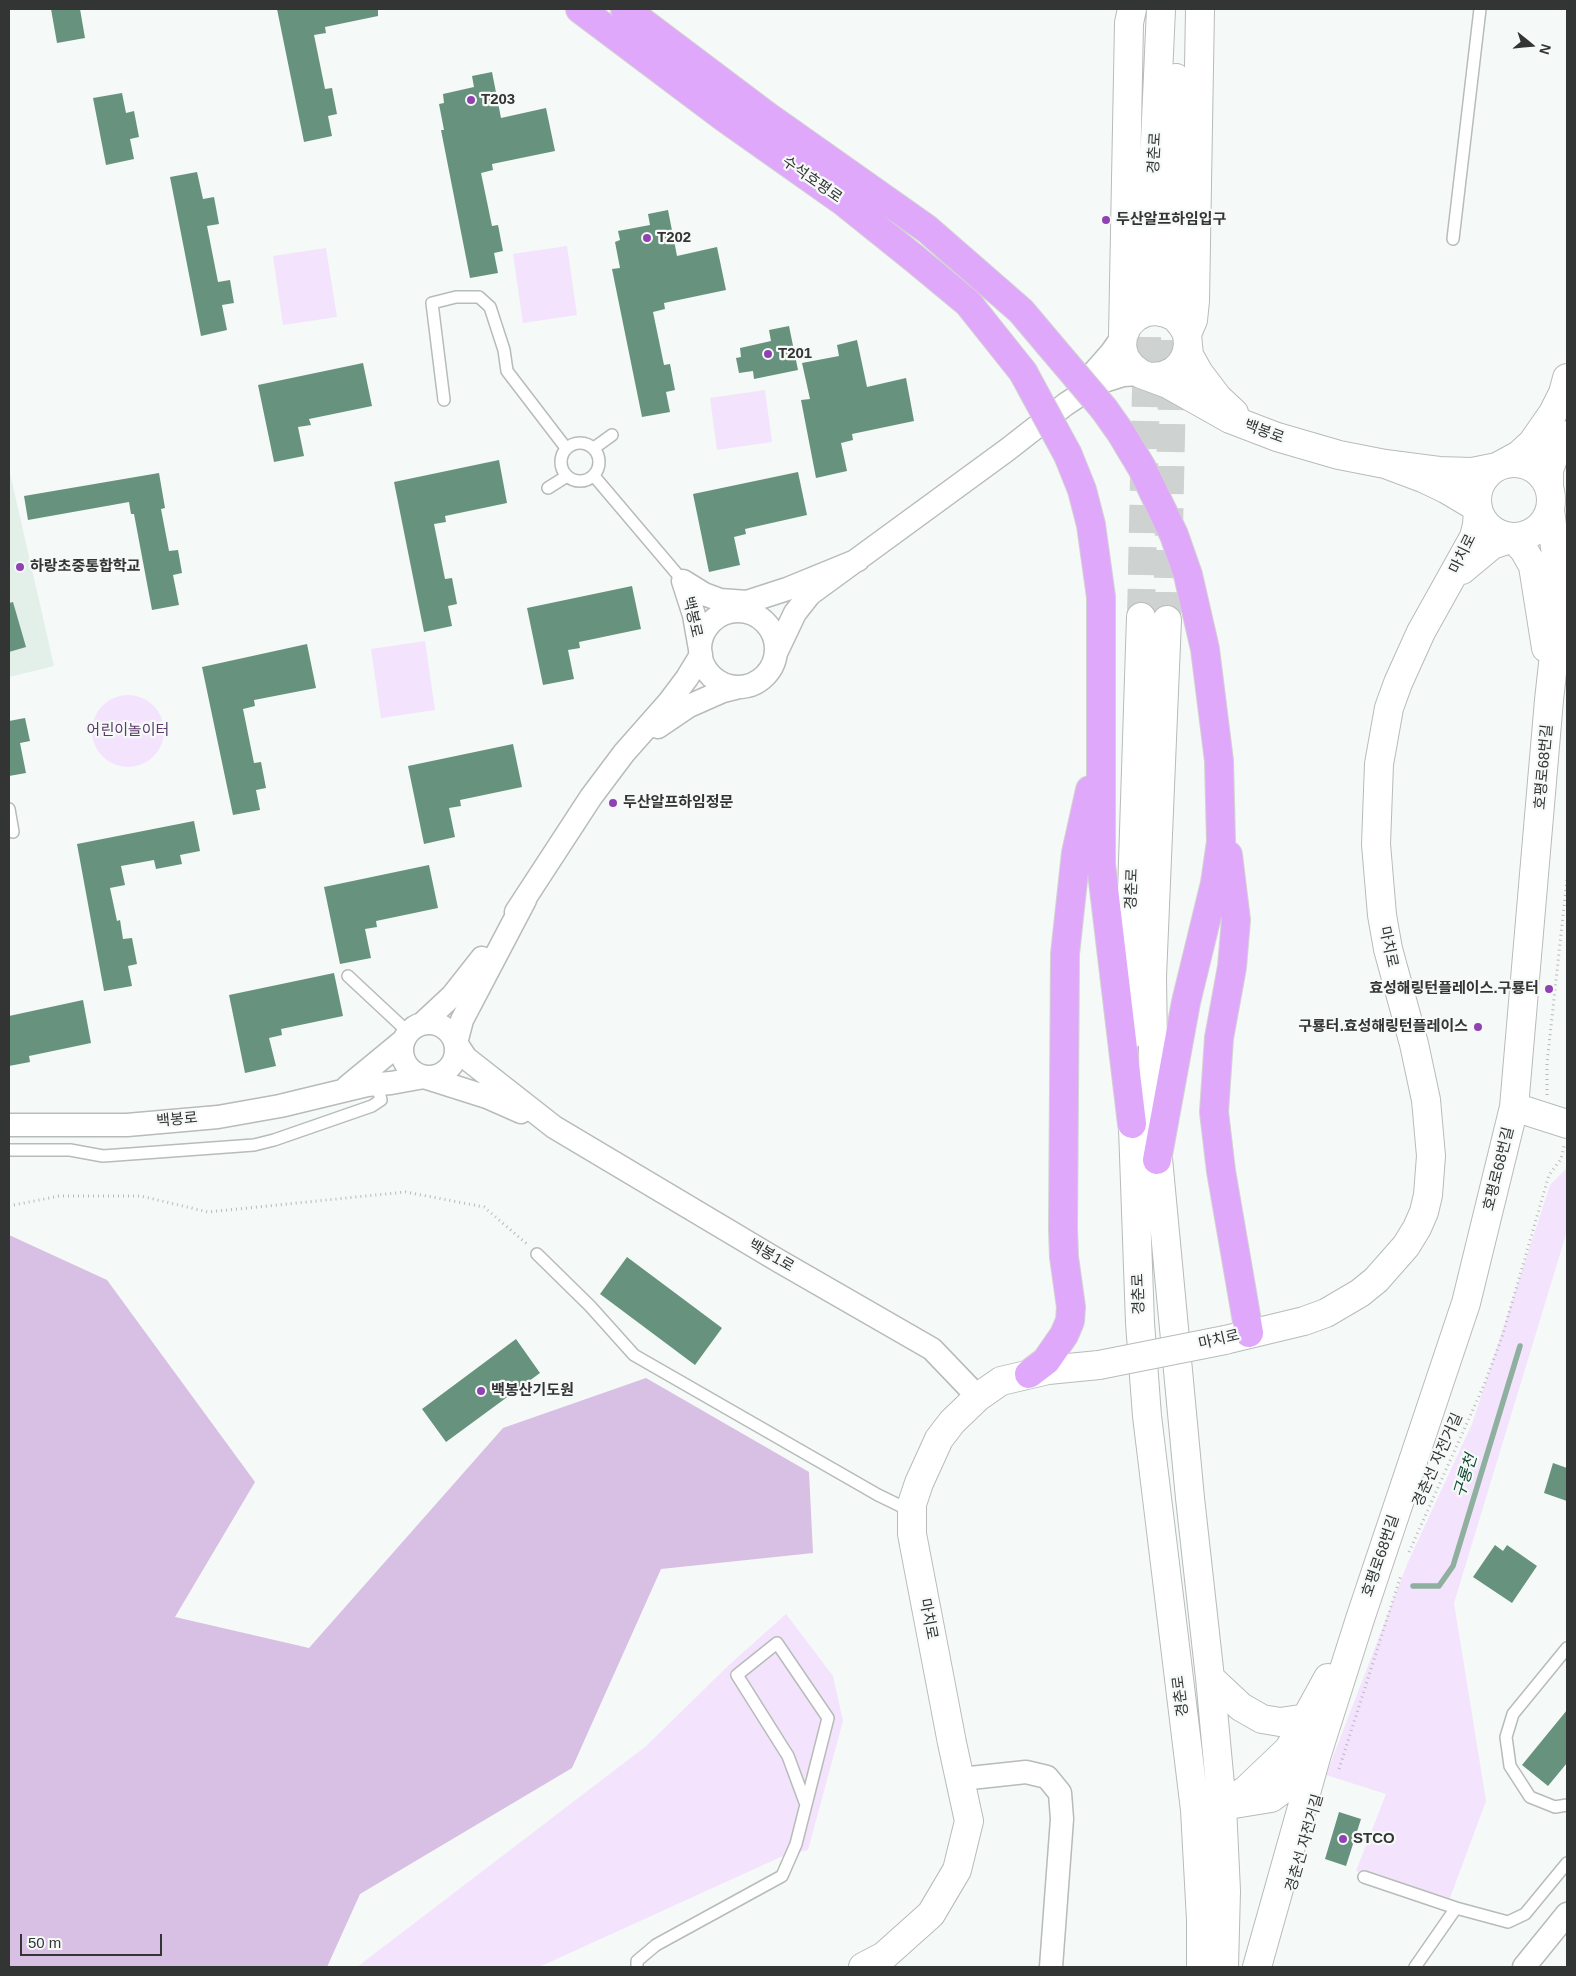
<!DOCTYPE html>
<html>
<head>
<meta charset="utf-8">
<style>
	body { margin:0 }
	#map { position:relative; width:1576px; height:1976px; overflow:hidden; background:#f5f9f7; font-family:Arial,sans-serif }
	canvas { display:block }
	.frame { position:absolute; inset:0; border:10px solid #333534; pointer-events:none }
	.north { position:absolute; left:1506px; top:20px; width:50px; height:50px; -webkit-text-stroke:4px #f5f9f7; paint-order:stroke; rotate:107deg; font-size:14px; font-weight:700; line-height:20px; text-align:center; color:#333534 }
	.north::after { content:''; display:block; margin:auto; width:18px; height:22px; background:#333534; clip-path:polygon(50% 0,100% 100%,50% 72%,0 100%) }
	.scale { position:absolute; left:20px; top:1934px; width:142px; height:22px; box-sizing:border-box; border:2px solid #333534; border-top:0; padding-left:6px; font-size:15px; line-height:18px; white-space:nowrap; color:#333534; -webkit-text-stroke:4px #f5f9f7; paint-order:stroke }
</style>
</head>
<body>
<div id="map">
<canvas width="1576" height="1976"></canvas>
<div class="frame"></div>
<div class="north">N</div>
<div class="scale">50 m</div>
</div>
<script>
const ctx = document.querySelector('canvas').getContext('2d');
ctx.lineJoin = 'round';
function paint(path, color) { ctx.fillStyle = color; ctx.fill(path, 'evenodd'); }
const toPath = rows => new Path2D(rows.map(r => 'M' + r).join(''));
function trace(path, color, width, dash) { ctx.strokeStyle = color; ctx.lineWidth = width; ctx.lineCap = dash ? 'butt' : 'round'; ctx.setLineDash(dash || []); ctx.stroke(path); }
function drawText(font, color, halo, rows, align = 'center') {
  ctx.font = font + ' Arial,"Noto Sans KR",sans-serif'; ctx.lineWidth = 4.5; ctx.setLineDash([]); ctx.textBaseline = 'middle'; ctx.strokeStyle = halo; ctx.fillStyle = color; for (const [text, x, y, turn = 0] of rows) {
    ctx.save(); ctx.translate(x, y); ctx.rotate((+turn || 0) * Math.PI / 180); ctx.textAlign = isNaN(turn) ? turn : align; if (halo) ctx.strokeText(text, 0, 0); ctx.fillText(text, 0, 0); ctx.restore();
  }
}
paint(toPath([
	[9,469,54,666,9,677]
]), '#e3efe9');
paint(toPath([
	[567,246,577,315,523,323,513,254],
	[326,248,337,317,283,325,273,256],
	[765,390,772,442,717,450,710,398],
	[425,641,435,710,381,718,371,649],
	'92 731a36 36 0 1 1 72 0a36 36 0 1 1-72 0Z',
	[1567,1168,1567,1231,1454,1603,1486,1801,1450,1898,1356,1871,1386,1794,1326,1775,1408,1562,1472,1424,1550,1185],
	[786,1614,833,1676,843,1721,808,1850,785,1855,539,1967,357,1967,645,1747,729,1665]
]), '#f4e3fc');
paint(toPath([
	[9,1235,107,1280,255,1482,175,1617,309,1648,503,1428,646,1378,809,1472,813,1553,661,1569,572,1768,360,1894,327,1967,9,1967]
]), '#d8bfe4');
trace(toPath([
	[1413,1586,1439,1586,1453,1566,1520,1346]
]), '#8faf9f', 5.5);
paint(toPath([
	[51,9,80,9,85,38,57,43],
	[277,9,378,9,378,16,325,27,326,33,314,35,325,89,332,88,337,114,328,116,332,136,304,142],
	[492,72,501,118,546,108,555,151,492,164,493,170,481,173,492,226,498,225,503,251,494,253,498,273,470,278,441,130,444,130,439,104,444,103,443,94,474,87,472,76],
	[122,93,126,113,134,111,139,137,130,139,134,159,106,165,93,98],
	[197,172,203,199,214,197,219,224,207,226,218,282,230,280,234,303,222,305,227,330,201,336,170,177],
	[668,210,677,256,717,247,726,290,664,303,665,309,653,312,664,365,670,364,675,390,666,392,670,412,642,417,612,269,620,268,615,242,620,240,618,231,650,225,648,214],
	[789,326,798,370,754,379,753,371,739,373,736,358,741,357,740,348,771,341,769,330],
	[857,340,867,387,906,378,914,421,852,434,853,440,841,443,847,471,816,478,801,400,810,399,802,363,839,356,837,345],
	[363,363,372,406,309,419,311,425,298,427,304,456,274,462,258,385],
	[499,460,507,503,445,516,446,522,434,524,445,579,452,578,457,604,448,606,452,626,424,632,394,482],
	[798,472,807,515,745,529,746,534,734,537,740,565,709,572,693,494],
	[159,473,165,508,161,509,169,551,178,550,182,573,173,575,179,605,152,610,134,514,131,514,129,502,28,520,24,496],
	[632,586,641,629,579,642,580,648,568,650,574,679,543,685,527,608],
	[13,602,26,647,9,652,9,603],
	[307,644,316,688,254,700,255,706,243,709,254,763,261,762,266,788,256,790,260,810,233,815,202,667],
	[25,718,30,741,20,743,26,773,9,776,9,721],
	[513,744,522,787,460,800,461,806,449,808,455,837,424,844,408,766],
	[194,821,200,851,180,855,182,864,156,869,154,860,121,866,125,885,110,888,117,921,120,920,123,939,132,938,137,964,128,966,132,986,104,991,77,844],
	[429,865,438,908,376,921,377,927,365,929,371,958,340,964,324,887],
	[334,973,343,1016,281,1029,282,1035,269,1038,276,1066,245,1073,229,995],
	[83,1000,91,1043,29,1056,30,1062,9,1066,9,1016],
	[627,1257,722,1328,695,1365,600,1294],
	[516,1339,540,1373,446,1442,422,1409],
	[1553,1463,1567,1468,1567,1501,1544,1493],
	[1495,1545,1503,1551,1507,1545,1537,1566,1512,1603,1473,1577],
	[1567,1710,1567,1763,1548,1786,1522,1765],
	[1339,1812,1361,1819,1346,1866,1325,1859]
]), '#67937e');
trace(toPath([
	[1141,617,1148,297],
	[1167,620,1174,300]
]), '#ced2d0', 28, [28, 14]);
const lane = toPath([
	[1453,239,1480,9],
	[444,400,432,303,456,297,479,297,490,307,504,350,507,371,566,448],
	'561 462a19 19 0 1 1 38 0a19 19 0 1 1-38 0Z',
	[594,448,612,435],
	[594,476,683,581],
	[548,488,567,476],
	[9,809,13,832],
	[348,976,408,1032],
	[9,1150,70,1150,103,1156,254,1145,274,1140,372,1106,381,1100,377,1085],
	[537,1254,590,1306,634,1355,878,1495,911,1511],
	[1567,1648,1513,1714,1506,1737,1510,1766,1530,1797,1555,1807,1567,1805],
	[1364,1877,1456,1908,1415,1967],
	[1456,1908,1508,1922,1525,1914,1567,1863],
	[637,1967,637,1961,656,1945,782,1876,796,1844,828,1718,777,1643,737,1675,788,1756,805,1802]
]);
const street = toPath([
	[1080,388,1111,353,1123,336],
	'700 649a38 38 0 1 1 76 0a38 38 0 1 1-76 0Z',
	[776,653,795,613,810,594,1007,450,1066,404,1092,387,1107,380,1123,375,1141,374],
	[658,727,689,706,723,691,739,687],
	[525,900,462,1020,456,1043,466,1058,554,1127,779,1261,932,1349,978,1397],
	[516,912,591,797,624,753,669,702,687,678,701,655,694,615,683,581,704,594,720,600,747,602,787,589,858,560],
	'402 1050a27 27 0 1 1 54 0a27 27 0 1 1-54 0Z',
	[423,1023,452,996,482,958],
	[347,1087,404,1040],
	[9,1125,127,1125,218,1117,280,1106,367,1085,391,1083,424,1077,487,1097,521,1112],
	[961,1779,1026,1772,1047,1777,1060,1793,1062,1819,1051,1967],
	[1524,1967,1567,1914]
]);
const secondary = toPath([
	[1148,297,1161,9],
	[1174,297,1176,78],
	[1187,334,1193,320,1195,301,1200,9],
	[1123,336,1129,23,1132,9],
	[1188,345,1189,355,1199,373,1218,398,1234,413],
	[1152,377,1163,376,1174,371,1181,364,1186,355,1188,345,1187,334,1182,325,1175,317,1166,313,1156,311,1146,312,1136,317,1128,325,1123,336,1122,347,1125,358,1132,367,1141,374,1168,384,1230,419,1277,437,1339,455,1385,464,1439,471,1472,472,1497,467,1519,455,1532,443,1553,413,1563,393,1567,378],
	'1477 500a37 37 0 1 1 74 0a37 37 0 1 1-74 0Z',
	[1549,486,1549,470,1553,459,1567,435],
	[1462,570,1492,545,1513,538,1524,550,1533,566,1546,648],
	[1167,620,1152,977,1154,1116,1190,1498,1210,1678,1222,1806,1226,1891,1224,1967],
	[1131,1034,1130,954,1141,617],
	[1132,1100,1140,1323,1147,1416,1195,1810,1201,1920,1201,1967],
	[1514,1107,1567,1124],
	[1225,1340,1304,1321,1326,1313,1360,1293,1376,1280,1406,1246,1417,1228,1424,1212,1428,1195,1431,1156,1426,1100,1414,1044,1388,949,1382,915,1376,844,1379,764,1389,708,1398,683,1421,632,1474,537,1477,525,1478,508,1446,489,1425,479,1385,464],
	[1210,1678,1241,1707,1262,1719,1280,1722,1307,1718],
	[1228,1805,1271,1798,1298,1778,1314,1758],
	[1222,1806,1246,1790,1289,1749,1328,1678],
	[863,1967,884,1956,931,1914,957,1870,969,1821,952,1743,912,1534,912,1504,919,1483,939,1439,952,1422,978,1397,1001,1381,1048,1370,1099,1365],
	[1257,1967,1317,1754,1360,1619,1466,1303,1514,1107,1549,700,1561,592,1550,510]
]);
const highway = toPath([
	[580,9,725,118,844,202,915,259,968,303,1023,372],
	[625,9,767,116,927,229,1021,311,1048,343],
	[1104,409,1121,433,1142,468,1174,535,1188,575,1205,649,1219,761,1221,842,1215,883,1186,1002,1157,1160],
	[1068,455,1082,490,1091,525,1101,597,1101,864,1132,1124],
	[1228,855,1236,920,1232,967,1219,1038,1214,1112,1221,1171,1249,1333],
	[1029,1374,1046,1361,1064,1335,1070,1321,1071,1307,1064,1257,1063,1228,1065,954,1076,853,1090,790]
]);
trace(lane, '#b7bbb9', 14);
trace(street, '#b7bbb9', 25);
trace(secondary, '#b7bbb9', 30);
trace(highway, '#d2d3d2', 30);
trace(toPath([
	[1547,1095,1547,1063,1567,879],
	[9,1206,59,1196,141,1196,208,1212,406,1192,484,1207,527,1244],
	[1409,1552,1484,1385,1502,1337,1549,1175,1561,1159,1564,1146],
	[1339,1769,1401,1575]
]), '#b7bab9', 3, [1, 4]);
trace(lane, '#fff', 11);
trace(street, '#fff', 22);
trace(secondary, '#fff', 28);
trace(highway, '#e0a8fa', 28);
const secondaryBridge = toPath([
	[1099,1365,1225,1340]
]);
const highwayBridge = toPath([
	[1048,343,1104,409],
	[1023,372,1068,455]
]);
trace(secondaryBridge, '#b7bbb9', 30, []);
trace(highwayBridge, '#d2d3d2', 30, []);
trace(secondaryBridge, '#fff', 28);
trace(highwayBridge, '#e0a8fa', 28);
for (const [x, y, r, color] of [
	[471,100,5,"#9142b2"],
	[1106,220,5,"#9142b2"],
	[647,238,5,"#9142b2"],
	[768,354,5,"#9142b2"],
	[20,567,5,"#9142b2"],
	[613,803,5,"#9142b2"],
	[1549,989,5,"#9142b2"],
	[1478,1027,5,"#9142b2"],
	[481,1391,5,"#9142b2"],
	[1343,1839,5,"#9142b2"]
]) { const dot = new Path2D(); dot.arc(x, y, r, 0, 2 * Math.PI); ctx.fillStyle = color; ctx.fill(dot); trace(dot, '#f5f9f7', 2); }
drawText('bold 15px', '#333534', '#f5f9f7', [
	["T203",481,100],
	["두산알프하임입구",1116,220],
	["T202",657,238],
	["T201",778,354],
	["하랑초중통합학교",30,567],
	["두산알프하임정문",623,803],
	["효성해링턴플레이스.구룡터",1539,989,"right"],
	["구룡터.효성해링턴플레이스",1468,1027,"right"],
	["백봉산기도원",491,1391],
	["STCO",1353,1839]
], 'left');
drawText('15px', '#333534', '#f5f9f7', [
	["경춘로",1155,153,-87],
	["수석호평로",812,180,35],
	["백봉로",1264,432,20],
	["마치로",1463,554,-64],
	["백봉로",692,617,77],
	["호평로68번길",1544,767,-85],
	["경춘로",1132,889,-88],
	["마치로",1388,947,78],
	["백봉로",177,1120,-5],
	["호평로68번길",1499,1169,-76],
	["백봉1로",771,1256,30],
	["경춘로",1139,1294,-92],
	["마치로",1219,1340,-13],
	["경춘선 자전거길",1438,1460,-66],
	["호평로68번길",1381,1556,-71],
	["마치로",928,1619,79],
	["경춘로",1181,1696,-97],
	["경춘선 자전거길",1305,1843,-74]
]);
drawText('15px', '#5c3b6b', '#f5f9f7', [
	["어린이놀이터",128,731]
]);
drawText('italic 16px', '#114b36', '#f5f9f7', [
	["구룡천",1466,1476,-73]
]);
</script>
</body>
</html>
